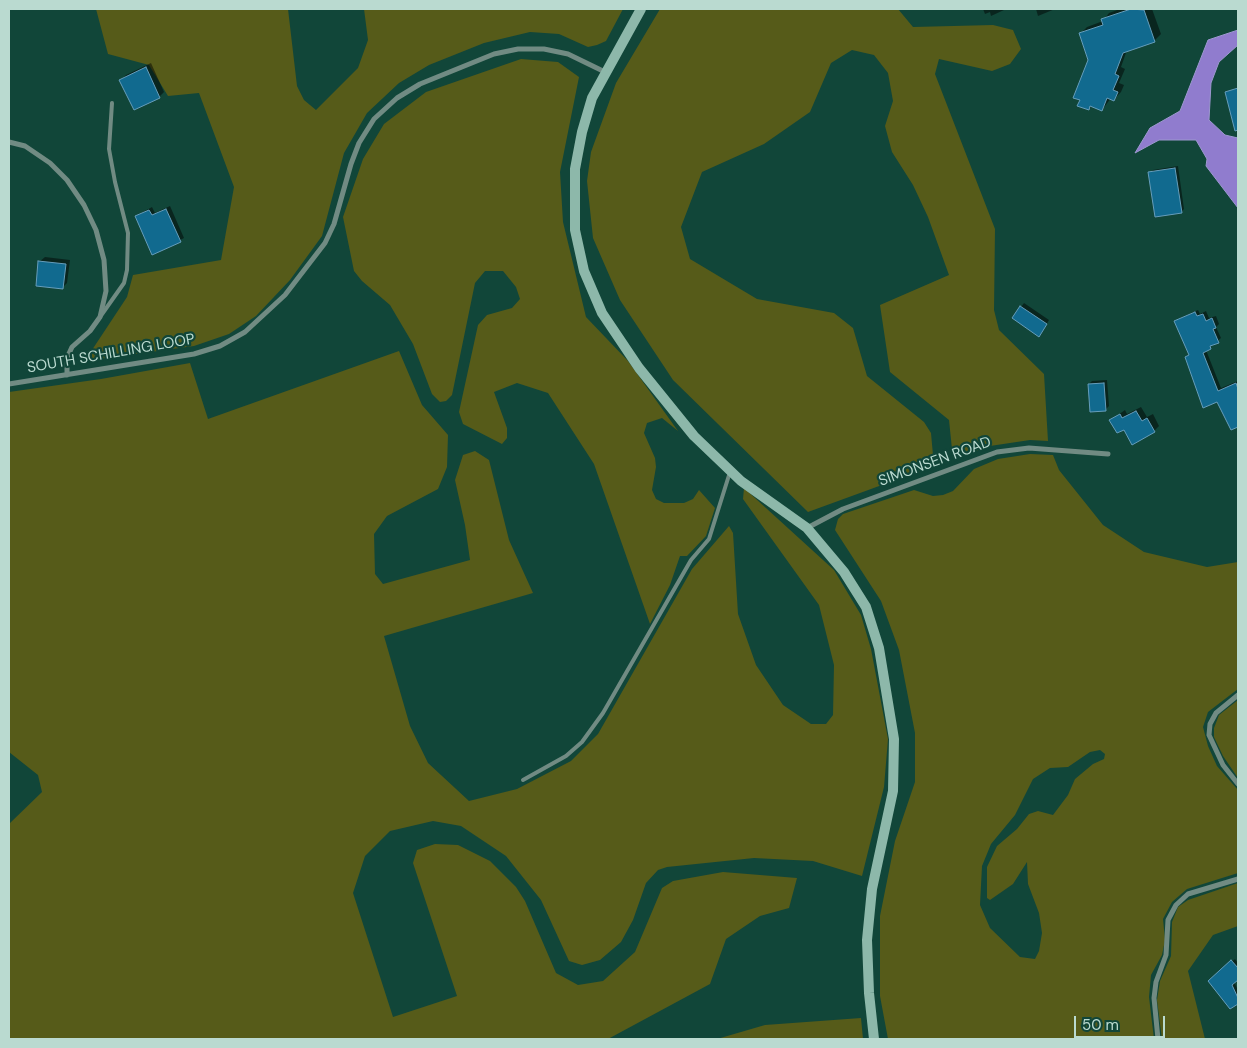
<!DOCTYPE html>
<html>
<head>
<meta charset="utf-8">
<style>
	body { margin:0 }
	#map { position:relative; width:1247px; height:1048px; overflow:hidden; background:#114639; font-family:"DM Sans",sans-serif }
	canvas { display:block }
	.frame { position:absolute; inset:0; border:10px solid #badad0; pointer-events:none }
	.scale { position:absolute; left:1074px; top:1016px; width:91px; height:22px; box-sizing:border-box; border:2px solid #badad0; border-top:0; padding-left:6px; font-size:15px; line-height:18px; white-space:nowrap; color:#badad0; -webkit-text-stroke:4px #114639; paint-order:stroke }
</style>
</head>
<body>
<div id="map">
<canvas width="1247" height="1048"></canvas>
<div class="frame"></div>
<div class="scale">50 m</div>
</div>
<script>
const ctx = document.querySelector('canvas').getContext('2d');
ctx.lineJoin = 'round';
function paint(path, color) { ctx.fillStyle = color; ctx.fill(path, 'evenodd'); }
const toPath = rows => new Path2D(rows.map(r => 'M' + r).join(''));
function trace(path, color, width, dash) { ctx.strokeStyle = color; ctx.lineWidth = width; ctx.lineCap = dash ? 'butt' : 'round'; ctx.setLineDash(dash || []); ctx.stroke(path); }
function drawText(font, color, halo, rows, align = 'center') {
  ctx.font = font + ' "DM Sans",sans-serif'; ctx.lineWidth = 4.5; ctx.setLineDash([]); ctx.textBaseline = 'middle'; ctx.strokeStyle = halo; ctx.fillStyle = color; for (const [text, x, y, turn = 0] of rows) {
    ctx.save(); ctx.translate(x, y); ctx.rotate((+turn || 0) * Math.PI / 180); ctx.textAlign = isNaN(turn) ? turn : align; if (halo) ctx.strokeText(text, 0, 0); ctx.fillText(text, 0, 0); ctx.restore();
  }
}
paint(toPath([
	[96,9,288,9,297,86,304,100,316,110,358,68,368,40,364,9,623,9,606,41,597,45,588,47,559,34,530,32,484,43,429,65,399,83,367,113,344,153,322,236,290,280,256,316,229,334,194,346,92,360,92,350,127,297,133,275,221,260,234,187,199,93,168,96,149,65,108,54],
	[660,9,898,9,913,27,993,25,1013,30,1021,49,1010,64,992,71,939,59,935,74,995,229,994,310,999,330,1044,374,1048,441,1030,440,990,446,953,459,949,420,890,372,880,305,949,275,928,217,913,185,892,152,885,126,893,101,888,73,874,55,852,50,831,63,810,112,764,144,702,172,681,227,690,259,757,299,834,313,853,328,867,376,924,422,931,433,934,466,808,512,673,380,620,300,593,238,587,181,591,152,616,83],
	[521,59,558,62,579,77,560,172,563,222,586,317,628,361,678,431,662,418,647,423,644,433,655,458,656,467,652,490,656,499,664,503,684,503,693,499,699,490,715,508,706,536,687,556,680,556,670,585,650,624,594,464,548,393,517,383,494,392,507,428,507,438,502,444,463,424,459,412,478,325,487,315,512,308,520,299,516,287,503,271,485,271,475,283,452,395,446,401,440,402,432,394,413,344,390,305,362,281,354,271,343,217,363,159,384,124,426,92],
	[399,351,422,405,448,435,447,467,438,489,387,516,374,534,375,574,383,584,470,560,465,525,455,480,463,455,475,451,489,460,509,540,533,593,384,636,410,726,428,763,469,801,517,789,571,761,598,734,692,569,729,526,733,533,738,614,756,665,783,705,811,724,826,724,833,715,834,665,819,605,743,499,744,488,834,570,861,615,871,649,888,739,884,787,862,876,813,861,754,858,667,867,658,870,646,883,633,920,621,942,600,960,582,965,569,961,541,900,506,856,461,826,433,821,390,831,365,856,353,893,393,1017,457,996,413,863,417,850,435,844,458,845,490,861,516,887,525,901,556,973,578,985,603,981,635,952,662,888,673,881,723,872,797,878,789,908,760,916,726,939,710,984,608,1039,9,1039,9,824,42,792,38,775,9,752,9,392,101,379,190,363,208,419],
	[1030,454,1053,455,1059,470,1103,525,1144,552,1207,567,1238,562,1238,689,1208,712,1203,727,1208,746,1217,766,1238,790,1238,873,1187,889,1172,902,1163,919,1165,940,1162,955,1151,975,1149,997,1154,1039,888,1039,880,996,880,916,895,841,915,782,915,733,899,650,881,601,835,530,838,519,843,514,914,490,933,496,943,495,953,491,974,469,998,459],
	[1100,750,1105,754,1104,759,1093,764,1075,779,1068,795,1053,815,1038,811,1029,814,1017,829,997,846,987,867,987,898,990,900,1013,884,1027,862,1028,884,1039,913,1042,933,1039,951,1035,959,1020,957,990,928,980,905,982,866,991,844,1015,815,1033,779,1050,768,1068,767,1090,752],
	[1238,700,1238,778,1223,756,1214,737,1214,728,1219,715],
	[1238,883,1238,926,1213,935,1188,971,1205,1039,1162,1039,1157,1000,1160,981,1171,956,1172,922,1178,907,1188,900],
	[861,1018,863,1039,717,1039,765,1025]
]), '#565b19');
const water = toPath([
	[1238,30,1238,45,1219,62,1211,83,1209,120,1225,135,1238,138,1238,208,1206,166,1207,159,1196,140,1159,140,1135,153,1150,128,1180,111,1208,40,1238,30]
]);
paint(water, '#907cce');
trace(water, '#9d98cf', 1);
paint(toPath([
	[983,9,1004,9,1004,10,991,16,990,12,985,14],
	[1036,9,1055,9,1038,16],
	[1120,9,1152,9,1161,34,1154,41,1127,50,1121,67,1125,69,1119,83,1124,85,1121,92,1114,99,1111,98,1102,110,1092,106,1089,109,1090,61,1080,34,1087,27,1103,21,1109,13],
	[151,63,164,92,159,97,135,108,121,80,126,75],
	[1238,87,1238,120,1234,121,1226,93],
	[1178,166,1184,209,1181,212,1150,173,1153,170],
	[170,206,184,238,153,254,136,216,152,207,155,213],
	[45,257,70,260,67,283,62,288,39,262],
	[1024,303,1049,320,1042,332,1013,318],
	[1198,310,1200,314,1206,311,1209,318,1216,316,1219,324,1216,327,1221,338,1206,350,1221,388,1238,381,1238,426,1232,429,1218,400,1186,357,1190,353,1175,321],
	[1107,380,1109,406,1106,409,1089,384,1092,381],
	[1141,407,1147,417,1153,414,1159,426,1154,431,1124,428,1111,420,1125,410,1127,414],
	[1235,959,1238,963,1238,978,1234,982,1238,990,1238,1003,1230,1008,1209,981]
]), '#0007');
const building = toPath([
	[1131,9,1144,10,1155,42,1123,53,1115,74,1119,76,1113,90,1118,92,1114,101,1107,98,1102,111,1090,106,1089,110,1077,106,1080,100,1073,98,1088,60,1079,33,1103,25,1101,19,1131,9],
	[146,67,160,98,134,110,119,80,146,67],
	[1238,88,1238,130,1235,131,1225,92,1238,88],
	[1175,168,1182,213,1155,217,1148,172,1175,168],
	[166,209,181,242,152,255,135,216,149,210,152,215,166,209],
	[38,261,66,264,63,289,36,286,38,261],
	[1020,306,1047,324,1039,337,1012,318,1020,306],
	[1195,312,1197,316,1203,314,1206,321,1212,318,1216,328,1213,329,1219,343,1210,346,1211,349,1203,353,1218,391,1236,383,1238,389,1238,427,1231,430,1217,402,1203,408,1185,357,1189,355,1174,321,1195,312],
	[1104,383,1106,411,1090,412,1088,384,1104,383],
	[1136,411,1142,421,1147,418,1155,432,1132,445,1124,430,1117,433,1109,420,1120,414,1122,418,1136,411],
	[1231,960,1238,968,1238,980,1232,985,1238,998,1238,1004,1230,1009,1208,981,1231,960]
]);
paint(building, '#116a8f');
trace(building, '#669dbb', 1);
trace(toPath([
	[100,317,124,283,127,270,128,233,115,182,109,149,112,103],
	[523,780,566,756,582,742,603,713,691,560,709,539,730,472]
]), '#718b83', 4);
trace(toPath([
	[9,142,25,146,50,163,67,180,84,205,96,230,104,260,106,291,100,317,90,331,72,347,67,358,67,375],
	[9,384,194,354,220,346,245,332,285,295,325,243,334,224,351,164,359,143,374,119,397,98,420,84,494,54,518,49,544,49,568,54,605,72],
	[807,528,843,509,997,452,1029,448,1108,454],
	[1238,695,1216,713,1210,724,1209,735,1223,765,1238,784],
	[1158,1039,1154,998,1156,982,1166,955,1168,920,1176,905,1188,894,1238,879]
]), '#718b83', 5);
trace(toPath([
	[641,9,592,98,582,132,575,169,575,230,584,271,602,313,639,368,694,436,741,481,807,528,844,572,866,607,879,648,894,739,893,791,872,889,867,940,869,993,874,1039]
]), '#8db8aa', 10);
drawText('15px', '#badad0', '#114639', [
	["SOUTH SCHILLING LOOP",111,354,-10],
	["SIMONSEN ROAD",935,462,-20]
]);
</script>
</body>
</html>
